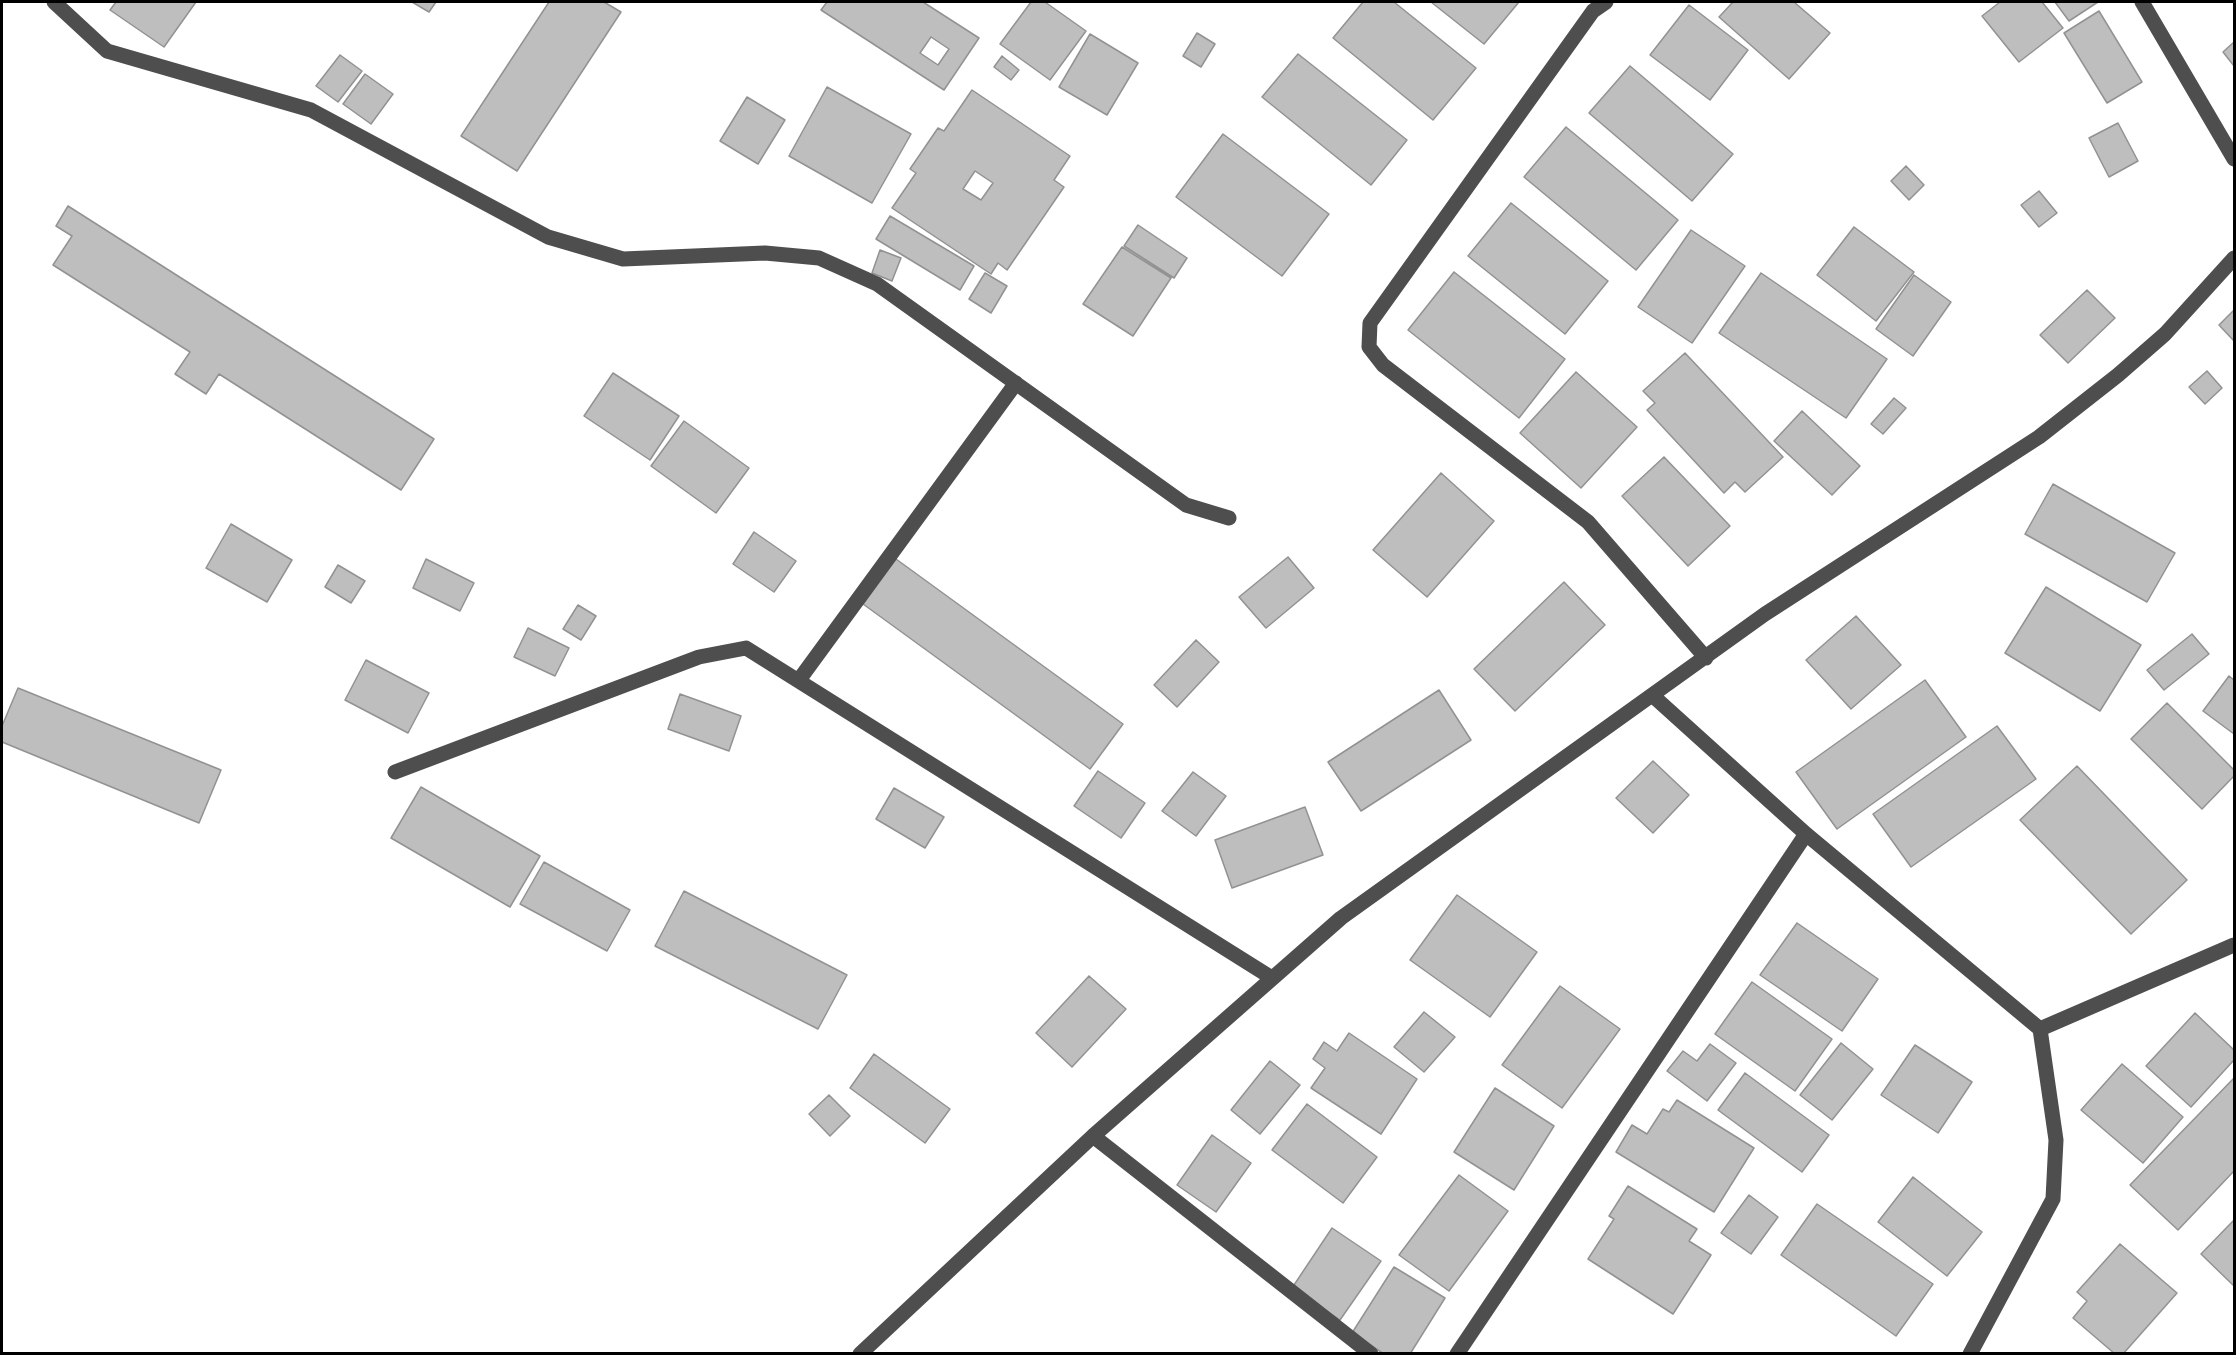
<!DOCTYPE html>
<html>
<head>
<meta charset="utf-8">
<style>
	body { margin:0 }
	#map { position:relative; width:2236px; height:1355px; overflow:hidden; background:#fff; font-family:"Open Sans",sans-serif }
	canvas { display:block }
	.frame { position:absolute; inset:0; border:3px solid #000; pointer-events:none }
</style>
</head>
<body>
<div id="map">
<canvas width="2236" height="1355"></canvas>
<div class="frame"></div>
</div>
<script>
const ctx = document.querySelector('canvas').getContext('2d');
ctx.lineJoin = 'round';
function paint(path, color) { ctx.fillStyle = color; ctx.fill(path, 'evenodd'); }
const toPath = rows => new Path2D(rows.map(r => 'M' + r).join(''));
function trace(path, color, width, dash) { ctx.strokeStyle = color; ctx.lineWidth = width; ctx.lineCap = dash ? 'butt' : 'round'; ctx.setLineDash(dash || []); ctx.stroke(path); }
const building = toPath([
	[116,2,196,2,164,47,110,10,116,2],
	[412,2,436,2,429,12,412,2],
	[549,2,604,2,621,12,517,171,461,136,549,2],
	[827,2,923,2,979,38,944,90,821,10,827,2],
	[931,37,949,49,938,65,920,53,931,37],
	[1031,2,1045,2,1086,31,1050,80,1000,44,1031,2],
	[1363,2,1394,2,1476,68,1433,120,1333,38,1363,2],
	[1431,2,1519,2,1484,44,1431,2],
	[1733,2,1794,2,1830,33,1789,79,1719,17,1733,2],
	[2000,2,2042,2,2063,28,2019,62,1982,16,2000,2],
	[2055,2,2098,2,2069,21,2055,2],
	[1689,5,1748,50,1710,100,1650,55,1689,5],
	[2099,11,2142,82,2107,103,2064,33,2099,11],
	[1197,33,1215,44,1201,67,1183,56,1197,33],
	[1090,34,1138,63,1107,115,1059,87,1090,34],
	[2234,42,2234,66,2223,52,2234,42],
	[1298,54,1407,140,1371,185,1262,97,1298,54],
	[340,55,362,71,338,102,316,86,340,55],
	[1002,56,1019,70,1011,80,994,67,1002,56],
	[1630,66,1733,154,1692,201,1589,113,1630,66],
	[365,74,393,94,371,124,343,104,365,74],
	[827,87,911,134,872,203,789,156,827,87],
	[972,90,1070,156,1054,180,1064,187,1007,270,998,263,991,274,892,208,916,173,910,169,938,128,944,131,972,90],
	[975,171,993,183,981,200,963,189,975,171],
	[747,97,785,120,758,164,720,141,747,97],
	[2118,123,2138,161,2109,177,2089,138,2118,123],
	[1566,127,1678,220,1636,270,1524,177,1566,127],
	[1223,134,1329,214,1282,276,1176,197,1223,134],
	[1906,166,1924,185,1909,200,1891,181,1906,166],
	[2039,191,2057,213,2039,227,2021,205,2039,191],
	[1511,203,1608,281,1565,334,1468,256,1511,203],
	[68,206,434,439,401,490,219,374,206,394,175,374,190,352,53,265,72,236,56,226,68,206],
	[890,216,974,266,960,290,876,239,890,216],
	[1138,225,1187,258,1174,278,1124,246,1138,225],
	[1854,227,1914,272,1876,321,1817,275,1854,227],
	[1691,230,1745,266,1692,343,1638,307,1691,230],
	[1122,247,1171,278,1133,336,1083,304,1122,247],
	[880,250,901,258,892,281,872,273,880,250],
	[1454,272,1565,359,1519,418,1408,330,1454,272],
	[985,273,1007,286,991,313,969,299,985,273],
	[1761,273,1887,359,1846,418,1719,333,1761,273],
	[1914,275,1951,302,1913,356,1876,329,1914,275],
	[2087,290,2115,318,2068,363,2040,335,2087,290],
	[2234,310,2234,341,2219,325,2234,310],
	[1685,353,1783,457,1745,492,1735,482,1724,493,1647,410,1655,403,1643,391,1685,353],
	[2207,371,2222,388,2205,404,2189,387,2207,371],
	[1576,372,1637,427,1581,488,1520,433,1576,372],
	[613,373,679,416,650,460,584,416,613,373],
	[1894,398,1906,408,1883,434,1871,424,1894,398],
	[1802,411,1860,466,1832,495,1774,441,1802,411],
	[684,421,749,468,716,513,651,466,684,421],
	[1664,457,1730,526,1688,566,1622,496,1664,457],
	[1441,473,1494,521,1427,597,1373,550,1441,473],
	[2053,484,2175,553,2147,602,2025,534,2053,484],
	[231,524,292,560,267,602,206,568,231,524],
	[754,532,796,561,774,592,733,564,754,532],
	[1288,557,1314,588,1266,628,1239,597,1288,557],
	[426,559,474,583,460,611,413,588,426,559],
	[896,559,1123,724,1090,769,863,604,896,559],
	[338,565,365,581,351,603,325,587,338,565],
	[1564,582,1605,625,1515,711,1474,669,1564,582],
	[2046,587,2141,645,2100,711,2005,653,2046,587],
	[578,605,596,616,581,640,563,629,578,605],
	[1856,616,1901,665,1851,709,1806,660,1856,616],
	[528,628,569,648,555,676,514,657,528,628],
	[2192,634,2209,654,2164,690,2147,670,2192,634],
	[1196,640,1219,662,1177,707,1154,685,1196,640],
	[366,660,429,693,408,733,345,700,366,660],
	[2229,676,2234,680,2234,734,2203,711,2229,676],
	[1925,680,1966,737,1837,829,1796,772,1925,680],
	[18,688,221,770,199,823,2,742,2,726,18,688],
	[1439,690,1471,740,1361,811,1328,762,1439,690],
	[680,694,741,716,729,751,668,729,680,694],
	[2167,703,2234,770,2234,776,2202,809,2131,739,2167,703],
	[1997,726,2036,779,1911,867,1873,814,1997,726],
	[1653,761,1689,795,1653,833,1616,798,1653,761],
	[2077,766,2187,880,2131,934,2020,820,2077,766],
	[1098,771,1145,803,1121,838,1074,806,1098,771],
	[1193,772,1226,796,1196,836,1162,811,1193,772],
	[421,787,540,856,510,907,391,838,421,787],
	[894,788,944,817,925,848,876,819,894,788],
	[1305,807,1323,855,1232,888,1215,840,1305,807],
	[544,862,630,910,607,951,520,904,544,862],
	[684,891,847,975,818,1029,655,946,684,891],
	[1457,895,1537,952,1490,1017,1410,960,1457,895],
	[1797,923,1878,979,1842,1031,1760,975,1797,923],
	[1089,976,1126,1009,1072,1067,1036,1033,1089,976],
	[1752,982,1832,1039,1795,1091,1715,1034,1752,982],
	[1560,986,1620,1029,1562,1108,1502,1065,1560,986],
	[1424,1012,1455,1037,1424,1072,1394,1047,1424,1012],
	[2195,1013,2234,1050,2234,1060,2191,1107,2146,1066,2195,1013],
	[1349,1033,1417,1079,1381,1134,1311,1088,1325,1068,1313,1059,1324,1042,1337,1051,1349,1033],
	[1841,1043,1873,1069,1832,1120,1800,1095,1841,1043],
	[1710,1044,1736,1063,1707,1101,1667,1071,1683,1051,1697,1061,1710,1044],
	[1915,1045,1972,1082,1938,1133,1881,1095,1915,1045],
	[874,1054,950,1109,925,1143,850,1088,874,1054],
	[1270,1061,1300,1085,1260,1134,1231,1110,1270,1061],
	[2122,1064,2183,1117,2143,1163,2081,1110,2122,1064],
	[1745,1073,1829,1135,1802,1172,1718,1110,1745,1073],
	[2234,1078,2234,1171,2178,1230,2130,1185,2234,1078],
	[1495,1088,1554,1126,1514,1190,1454,1152,1495,1088],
	[829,1095,850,1116,830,1136,809,1114,829,1095],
	[1677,1100,1754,1148,1714,1212,1616,1152,1632,1125,1647,1134,1663,1109,1669,1112,1677,1100],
	[1307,1104,1377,1157,1343,1203,1272,1150,1307,1104],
	[1212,1135,1251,1163,1216,1212,1177,1185,1212,1135],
	[1459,1175,1508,1211,1449,1291,1399,1255,1459,1175],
	[1913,1177,1982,1232,1947,1276,1878,1222,1913,1177],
	[1628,1186,1697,1229,1689,1241,1711,1255,1673,1314,1588,1259,1614,1219,1609,1216,1628,1186],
	[1749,1195,1778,1217,1751,1254,1721,1233,1749,1195],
	[1817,1204,1933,1284,1896,1336,1781,1255,1817,1204],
	[2234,1220,2234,1286,2201,1254,2234,1220],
	[1332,1228,1381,1261,1340,1320,1292,1288,1332,1228],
	[2120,1244,2177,1293,2123,1354,2115,1354,2073,1318,2087,1301,2077,1292,2120,1244],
	[1394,1267,1445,1298,1410,1354,1384,1354,1352,1333,1394,1267]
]);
paint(building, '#bebebe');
trace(building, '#929292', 1.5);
trace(toPath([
	[54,2,107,51,311,110,548,237,623,259,765,253,819,258,877,284,1186,505,1229,518],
	[1606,2,1593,11,1370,323,1369,347,1383,365,1588,522,1706,658],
	[2142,2,2234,159],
	[799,680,1016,383],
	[1652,695,1806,834,2040,1029,2056,1140,2053,1199,1970,1354],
	[395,772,699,657,746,648,1272,978],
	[2040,1029,2234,945],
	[1093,1136,1371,1354],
	[860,1354,1093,1136,1341,918,1765,614,2039,437,2118,375,2165,334,2234,258],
	[1457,1354,1806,834]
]), '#4e4e4e', 15);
</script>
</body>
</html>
